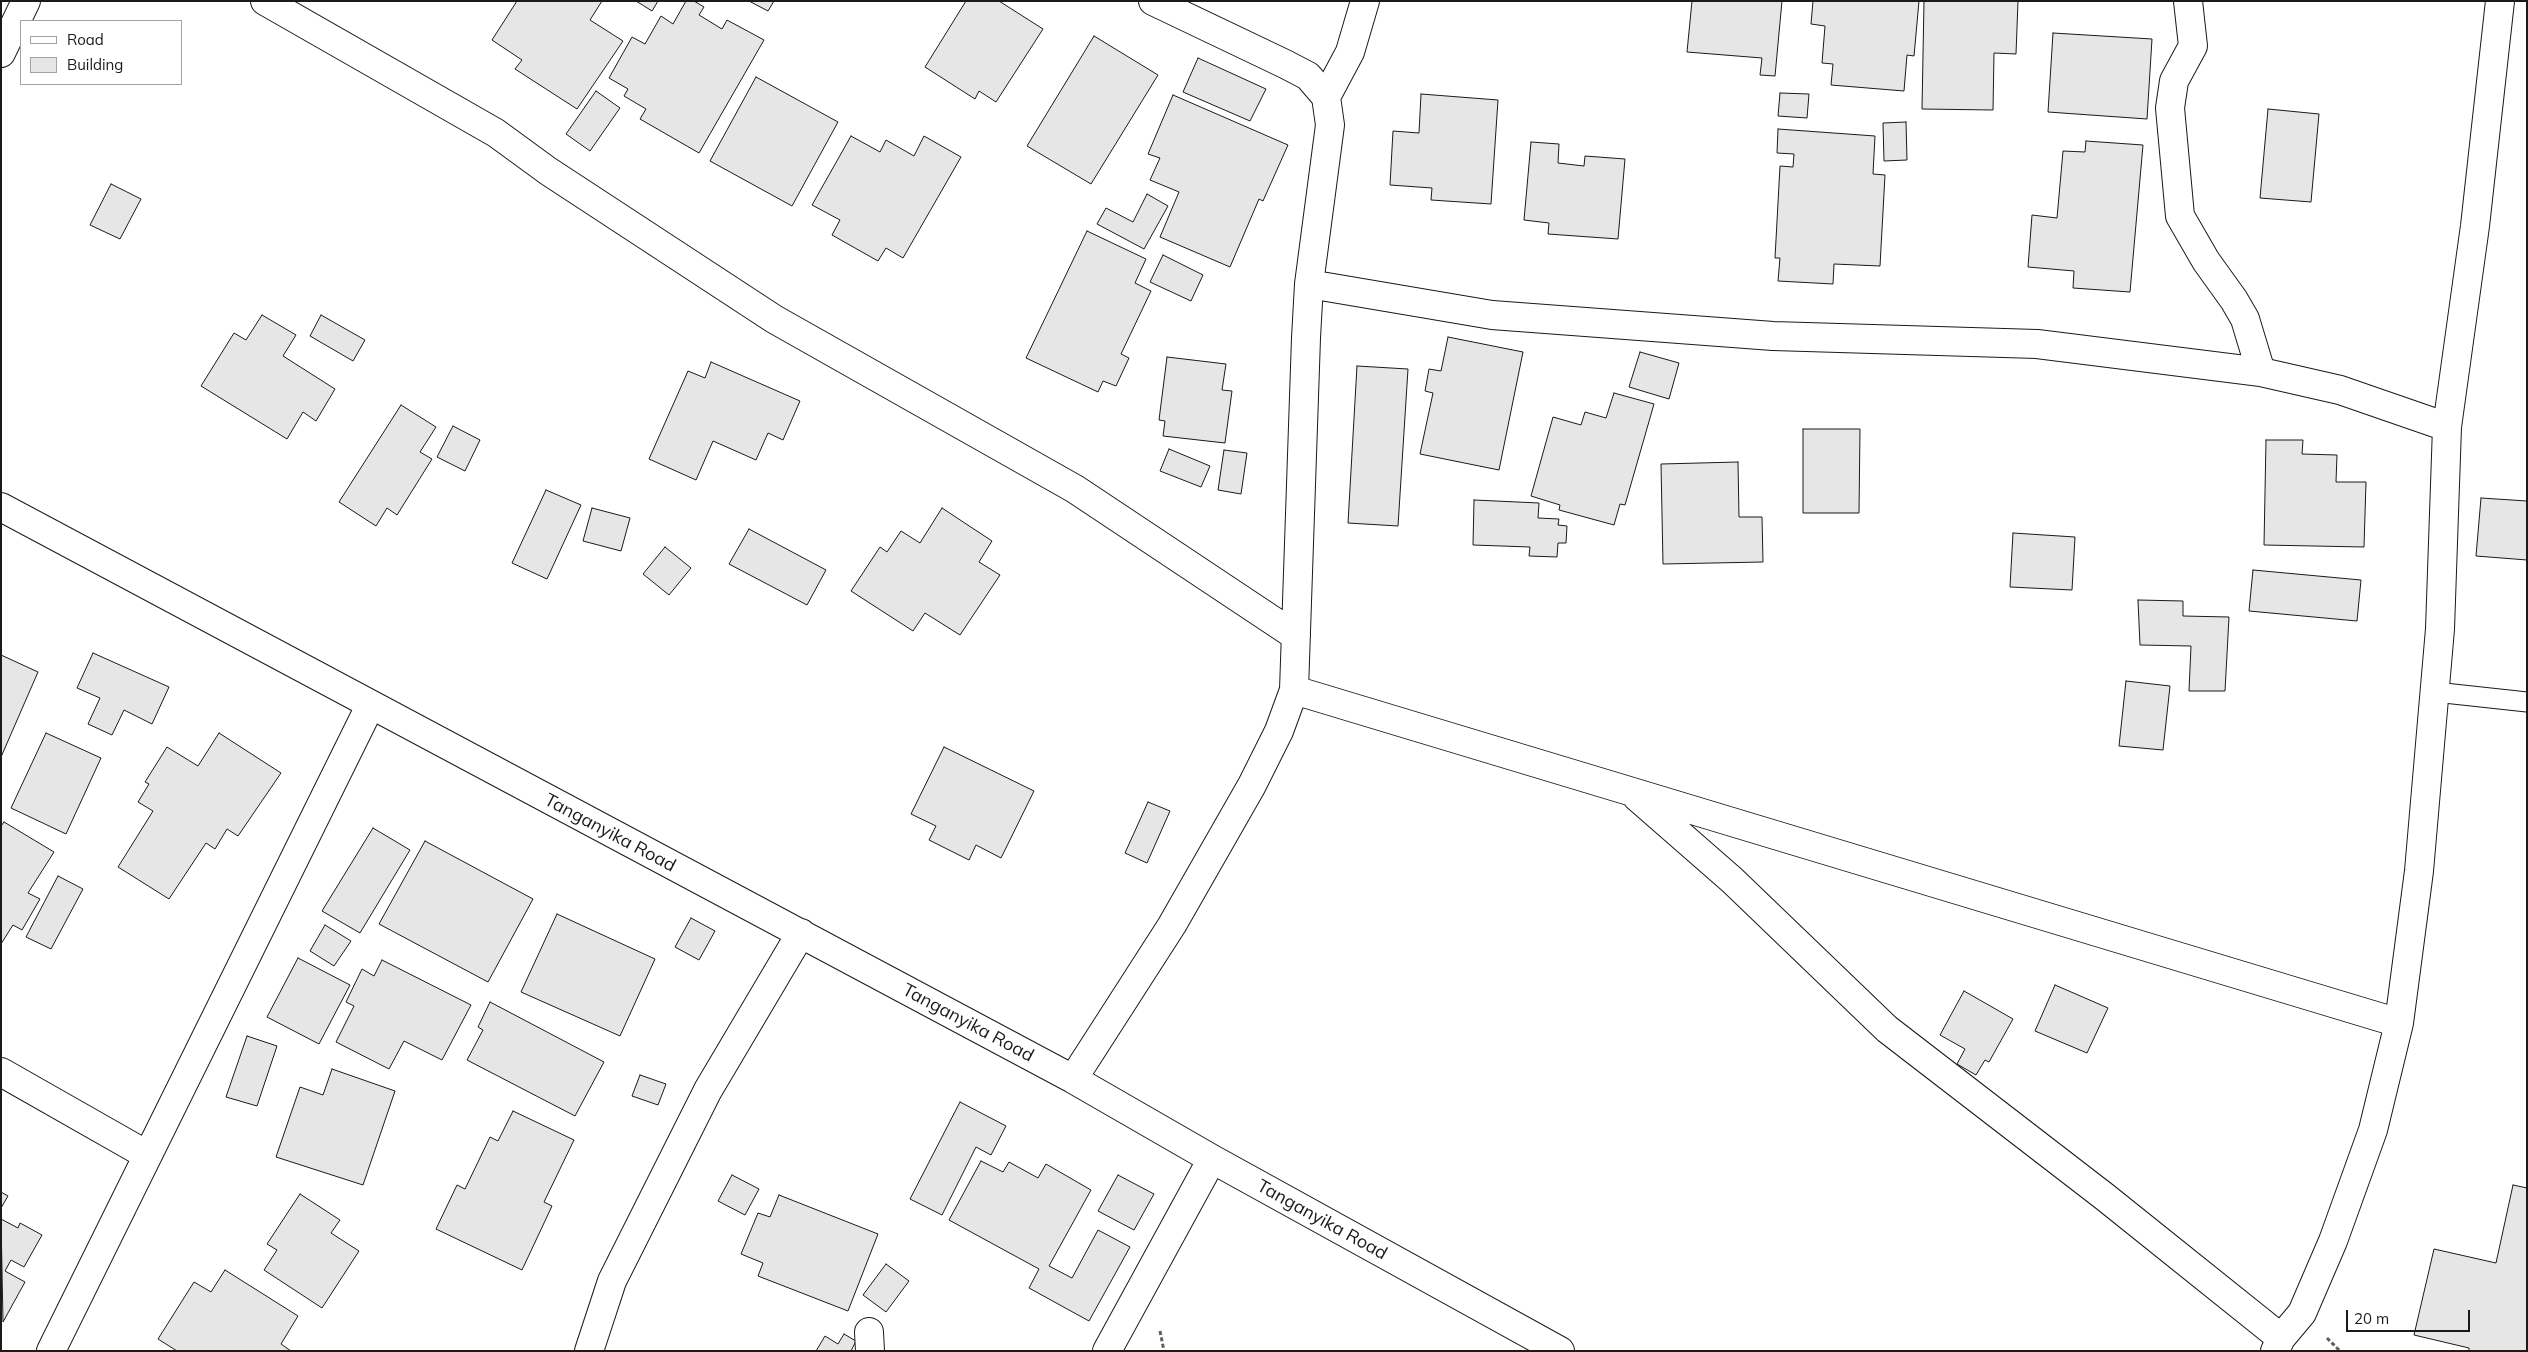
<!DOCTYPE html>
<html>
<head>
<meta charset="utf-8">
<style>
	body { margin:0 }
	#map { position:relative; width:2528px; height:1352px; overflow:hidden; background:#fff; font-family:Mulish,sans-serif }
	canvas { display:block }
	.frame { position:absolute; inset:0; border:2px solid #1a1a1a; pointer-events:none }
	.legend { position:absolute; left:20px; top:20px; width:162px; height:65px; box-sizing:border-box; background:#fff; border:1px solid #a3a3a3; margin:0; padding:6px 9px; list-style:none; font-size:15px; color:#1a1a1a }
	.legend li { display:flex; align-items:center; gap:10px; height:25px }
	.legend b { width:25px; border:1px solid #a3a3a3 }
	.scale { position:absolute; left:2346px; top:1310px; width:124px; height:22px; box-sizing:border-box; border:2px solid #1a1a1a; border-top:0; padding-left:6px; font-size:15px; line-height:18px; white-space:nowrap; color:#1a1a1a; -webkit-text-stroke:4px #fff; paint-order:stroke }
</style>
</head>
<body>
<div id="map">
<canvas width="2528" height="1352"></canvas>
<div class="frame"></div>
<ul class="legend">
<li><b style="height:6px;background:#fff"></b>Road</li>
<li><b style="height:14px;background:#e6e6e6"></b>Building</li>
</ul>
<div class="scale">20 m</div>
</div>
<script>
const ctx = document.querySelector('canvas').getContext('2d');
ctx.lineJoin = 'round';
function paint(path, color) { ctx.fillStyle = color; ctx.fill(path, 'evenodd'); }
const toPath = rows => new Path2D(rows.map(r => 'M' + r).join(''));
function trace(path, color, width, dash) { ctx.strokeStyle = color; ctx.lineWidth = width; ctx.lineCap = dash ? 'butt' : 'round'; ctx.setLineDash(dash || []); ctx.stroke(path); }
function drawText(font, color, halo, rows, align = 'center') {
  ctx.font = font + ' Mulish,sans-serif'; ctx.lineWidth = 4; ctx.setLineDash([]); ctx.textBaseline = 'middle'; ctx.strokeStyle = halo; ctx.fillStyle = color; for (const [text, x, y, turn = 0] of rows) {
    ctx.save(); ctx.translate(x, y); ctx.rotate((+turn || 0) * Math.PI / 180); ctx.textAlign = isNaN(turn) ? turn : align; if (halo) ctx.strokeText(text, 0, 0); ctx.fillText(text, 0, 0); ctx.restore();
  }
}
const building = toPath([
	[517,1,602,1,590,20,623,41,577,109,515,69,522,60,492,40,517,1],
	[636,1,658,1,652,11,636,1],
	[686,1,694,1,704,7,699,15,722,29,727,20,764,40,699,153,640,119,646,109,624,96,628,89,609,78,632,37,645,44,661,16,673,24,686,1],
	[749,1,774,1,768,11,749,1],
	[966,1,999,1,1043,29,996,102,979,91,975,99,925,67,966,1],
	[1692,1,1782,1,1775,76,1760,75,1762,58,1687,52,1692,1],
	[1813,1,1919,1,1914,56,1907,55,1904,91,1831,85,1833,64,1822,63,1825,26,1811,24,1813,1],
	[1924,1,2018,1,2016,54,1994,53,1993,110,1922,109,1924,1],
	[2053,33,2152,39,2147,119,2048,112,2053,33],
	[1094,36,1158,75,1091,184,1027,146,1094,36],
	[1198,58,1266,89,1250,121,1183,92,1198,58],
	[756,77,838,122,792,206,710,161,756,77],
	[596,91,620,108,590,151,566,134,596,91],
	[1780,93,1809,94,1807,118,1778,116,1780,93],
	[1421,94,1498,100,1491,204,1431,200,1432,188,1390,185,1393,131,1419,133,1421,94],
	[1173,95,1288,145,1263,201,1259,199,1230,267,1160,237,1179,192,1150,180,1160,158,1148,154,1173,95],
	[2268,109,2319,114,2311,202,2260,198,2268,109],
	[1906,122,1907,160,1884,161,1883,123,1906,122],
	[1778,129,1875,136,1873,174,1885,175,1880,266,1834,264,1833,284,1778,281,1780,258,1775,258,1780,166,1793,167,1794,154,1777,153,1778,129],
	[851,136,880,152,886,140,914,156,924,136,961,157,903,258,886,248,878,261,832,235,840,220,812,205,851,136],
	[2086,141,2143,145,2130,292,2073,288,2074,271,2028,267,2032,215,2057,218,2063,151,2085,152,2086,141],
	[1531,142,1559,144,1558,163,1584,166,1585,156,1625,159,1618,239,1548,234,1549,223,1524,220,1531,142],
	[111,184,141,199,120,239,90,225,111,184],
	[1147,194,1168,206,1144,249,1097,224,1106,208,1133,222,1147,194],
	[1087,231,1146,259,1135,283,1151,291,1121,354,1129,358,1116,386,1103,381,1098,392,1026,358,1087,231],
	[1163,255,1203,275,1191,301,1150,282,1163,255],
	[262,315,296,335,283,356,335,389,316,421,303,412,287,439,201,386,234,333,246,340,262,315],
	[321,315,365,340,353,361,310,336,321,315],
	[1448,337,1523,352,1499,470,1420,454,1433,393,1425,391,1429,369,1441,371,1448,337],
	[1640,352,1679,363,1669,399,1629,387,1640,352],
	[1167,357,1226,364,1222,390,1232,391,1225,443,1163,436,1165,421,1159,420,1167,357],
	[711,362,800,401,783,440,768,433,756,460,713,441,696,480,649,459,688,371,705,378,711,362],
	[1357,366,1408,369,1398,526,1348,523,1357,366],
	[1614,393,1654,404,1625,505,1620,504,1614,525,1559,510,1560,505,1531,496,1553,417,1581,425,1585,412,1606,418,1614,393],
	[401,405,436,427,420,452,432,459,397,515,387,508,376,526,339,502,401,405],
	[453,426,480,440,465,471,437,457,453,426],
	[1803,429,1860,429,1859,513,1803,513,1803,429],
	[2266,440,2303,440,2302,454,2337,455,2336,482,2366,482,2364,547,2264,545,2266,440],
	[1169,449,1210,466,1201,487,1160,471,1169,449],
	[1224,450,1247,453,1241,494,1218,490,1224,450],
	[1738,462,1739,517,1762,517,1763,562,1663,564,1661,464,1738,462],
	[546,490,581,505,547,579,512,563,546,490],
	[2481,498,2527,501,2527,560,2476,556,2481,498],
	[1474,500,1539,503,1538,518,1559,519,1558,525,1567,526,1566,543,1558,543,1557,557,1529,556,1530,547,1473,545,1474,500],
	[592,508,630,518,621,551,583,541,592,508],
	[942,508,992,541,979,562,1000,575,960,635,925,613,913,631,851,591,880,547,887,552,901,531,920,543,942,508],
	[749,529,826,570,807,605,729,564,749,529],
	[2013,533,2075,537,2072,590,2010,587,2013,533],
	[665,547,691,568,669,595,643,574,665,547],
	[2253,570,2361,580,2357,621,2249,611,2253,570],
	[2138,600,2183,601,2183,616,2229,617,2225,691,2189,691,2191,646,2140,645,2138,600],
	[93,653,169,687,152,724,124,710,112,735,88,724,100,698,77,688,93,653],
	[1,655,38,672,1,757,1,655],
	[2126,681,2170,686,2163,750,2119,746,2126,681],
	[46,733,101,758,66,834,11,808,46,733],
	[219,733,281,773,238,836,227,829,215,849,206,843,169,899,118,867,153,811,138,802,149,784,145,782,167,747,198,766,219,733],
	[944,747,1034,791,1001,858,976,845,969,860,929,840,936,826,911,814,944,747],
	[1148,802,1170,811,1147,863,1125,853,1148,802],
	[4,822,54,852,28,893,40,899,22,930,13,925,1,944,1,826,4,822],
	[373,828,410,850,360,933,322,911,373,828],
	[425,841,533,899,488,982,379,924,425,841],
	[58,876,83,889,51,949,26,937,58,876],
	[557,914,655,959,620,1036,521,992,557,914],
	[691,918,715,931,699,960,675,947,691,918],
	[325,925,351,941,334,966,310,951,325,925],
	[298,958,350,985,319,1044,267,1017,298,958],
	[382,960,471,1005,442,1060,404,1041,389,1069,336,1042,354,1006,346,1002,362,969,374,976,382,960],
	[2055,985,2108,1008,2087,1053,2035,1031,2055,985],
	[1964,991,2013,1019,1989,1062,1985,1060,1976,1075,1957,1064,1965,1049,1940,1035,1964,991],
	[490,1002,604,1062,575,1116,467,1060,483,1030,478,1027,490,1002],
	[247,1036,277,1046,257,1106,226,1097,247,1036],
	[332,1069,395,1091,363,1185,276,1157,300,1087,323,1095,332,1069],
	[640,1075,666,1084,658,1105,632,1096,640,1075],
	[960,1102,1006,1126,991,1155,976,1147,942,1215,910,1199,960,1102],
	[513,1111,574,1140,544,1202,552,1206,522,1270,436,1229,457,1185,465,1189,490,1137,498,1141,513,1111],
	[981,1161,1003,1172,1009,1162,1038,1178,1046,1164,1091,1190,1049,1266,1072,1278,1098,1230,1130,1247,1089,1321,1029,1288,1039,1269,949,1220,981,1161],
	[732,1175,759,1189,745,1215,718,1201,732,1175],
	[1118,1175,1154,1194,1134,1230,1098,1211,1118,1175],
	[2513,1185,2527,1188,2527,1351,2469,1351,2469,1348,2414,1335,2434,1249,2496,1263,2513,1185],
	[1,1192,8,1196,1,1208,1,1192],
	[300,1194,340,1220,331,1233,359,1251,322,1308,264,1270,277,1250,267,1244,300,1194],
	[779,1195,878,1234,848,1311,758,1276,763,1263,741,1254,758,1213,770,1217,779,1195],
	[1,1219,18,1228,20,1223,42,1235,24,1267,11,1260,5,1271,25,1282,3,1322,1,1219],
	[886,1264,909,1281,886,1312,863,1295,886,1264],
	[225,1270,298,1316,281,1344,291,1351,177,1351,158,1339,194,1282,211,1292,225,1270],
	[844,1334,856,1341,851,1351,816,1351,825,1336,838,1344,844,1334]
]);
paint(building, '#e6e6e6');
trace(building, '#1a1a1a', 1);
const lane = toPath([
	[2435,692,2527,702]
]);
const street = toPath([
	[265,1,496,133,548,171,774,319,1075,489,1296,636],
	[2188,1,2193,46,2174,81,2170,108,2180,216,2206,261,2234,300,2245,319,2261,372],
	[1,53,26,1],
	[1326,97,1350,52,1365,1],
	[1309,284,1492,315,1773,336,2037,344,2261,372,2340,390,2447,427],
	[1,507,1073,1079,1212,1159,1560,1351],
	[1294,690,2399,1023],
	[1637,797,1732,880,1887,1029,2105,1197,2281,1338],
	[1,1072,147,1155],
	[1073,1079,1172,925,1252,785,1279,731,1294,690,1306,338,1309,284,1330,125,1326,97,1308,76,1285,64,1153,1],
	[869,1332,870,1351],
	[51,1351,370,706],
	[589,1351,612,1281,708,1090,801,933],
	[1107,1351,1212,1159],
	[2275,1351,2281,1338,2302,1313,2333,1241,2373,1130,2399,1023,2419,871,2440,629,2447,427,2475,226,2500,1]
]);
trace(lane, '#1a1a1a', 21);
trace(street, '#1a1a1a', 30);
trace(toPath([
	[1160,1331,1164,1351],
	[2327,1338,2340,1351]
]), '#5f5f5f', 3, [4, 2.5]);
trace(lane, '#fff', 19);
trace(street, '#fff', 28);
drawText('18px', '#1a1a1a', '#fff', [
	["Tanganyika Road",610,833,28],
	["Tanganyika Road",968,1023,28],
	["Tanganyika Road",1322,1220,29]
]);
</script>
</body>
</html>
